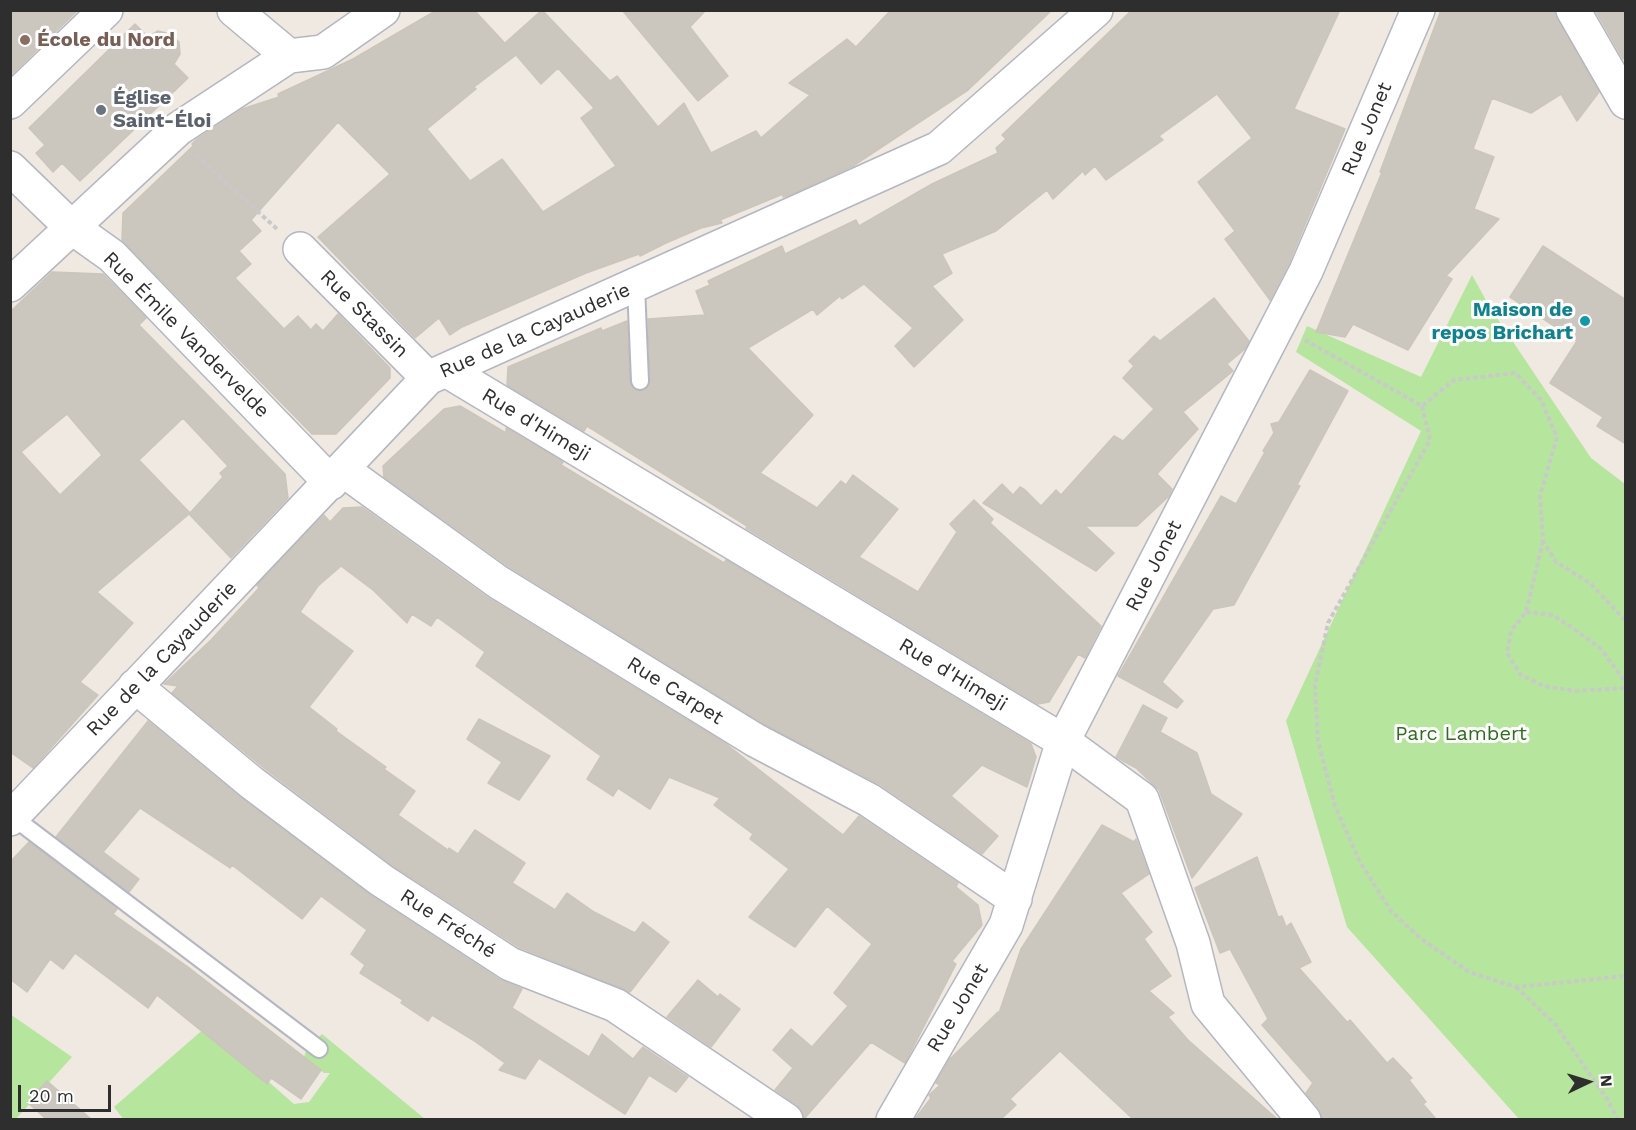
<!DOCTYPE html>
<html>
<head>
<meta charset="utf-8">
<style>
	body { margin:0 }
	#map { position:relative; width:1636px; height:1130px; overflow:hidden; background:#efe9e1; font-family:"Work Sans",sans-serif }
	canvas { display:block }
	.frame { position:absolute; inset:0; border:12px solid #2e2e2e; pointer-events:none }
	.north { position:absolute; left:1558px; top:1052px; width:60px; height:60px; -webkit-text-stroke:4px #fff; paint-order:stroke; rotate:86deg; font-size:16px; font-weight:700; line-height:24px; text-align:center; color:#2e2e2e }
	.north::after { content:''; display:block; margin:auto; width:21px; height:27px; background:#2e2e2e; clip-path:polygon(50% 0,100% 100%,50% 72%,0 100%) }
	.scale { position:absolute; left:18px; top:1085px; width:93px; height:27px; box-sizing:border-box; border:3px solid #2e2e2e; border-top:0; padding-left:8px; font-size:18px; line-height:21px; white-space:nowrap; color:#2e2e2e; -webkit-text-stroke:4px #fff; paint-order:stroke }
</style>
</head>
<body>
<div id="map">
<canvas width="1636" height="1130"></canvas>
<div class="frame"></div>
<div class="north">N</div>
<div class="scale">20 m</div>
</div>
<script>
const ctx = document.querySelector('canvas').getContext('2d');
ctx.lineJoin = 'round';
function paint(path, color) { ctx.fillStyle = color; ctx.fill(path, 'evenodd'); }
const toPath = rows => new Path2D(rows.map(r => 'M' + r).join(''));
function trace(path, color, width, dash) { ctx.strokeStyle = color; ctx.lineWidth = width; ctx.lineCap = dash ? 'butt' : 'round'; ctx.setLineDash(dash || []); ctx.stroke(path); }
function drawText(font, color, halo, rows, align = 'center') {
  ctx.font = font + ' "Work Sans",sans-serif'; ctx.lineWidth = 6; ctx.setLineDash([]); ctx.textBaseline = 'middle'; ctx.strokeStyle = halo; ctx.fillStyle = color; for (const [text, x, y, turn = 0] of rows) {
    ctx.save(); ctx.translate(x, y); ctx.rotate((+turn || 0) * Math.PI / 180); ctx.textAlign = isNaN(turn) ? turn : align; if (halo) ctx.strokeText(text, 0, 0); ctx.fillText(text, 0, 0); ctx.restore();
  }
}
paint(toPath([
	[1472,275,1491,309,1591,458,1625,484,1625,1119,1519,1119,1347,927,1286,721,1421,431,1296,352,1307,326,1421,377],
	[10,1014,72,1057,15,1120,10,1119],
	[206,1027,294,1104,309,1102,330,1073,324,1073,304,1057,306,1051,322,1034,425,1119,124,1120,114,1107]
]), '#b6e59e');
const building = toPath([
	[10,10,78,10,10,76,10,10],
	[437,10,474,10,514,53,505,43,542,10,610,81,617,76,658,127,684,103,711,153,756,131,761,138,810,95,789,83,847,39,856,47,891,10,1052,10,968,90,853,166,790,195,783,197,783,194,720,220,722,223,701,228,666,243,640,256,639,254,586,273,462,327,450,335,439,318,415,338,318,237,390,174,338,122,251,220,261,231,239,251,251,264,235,278,284,329,298,316,311,330,316,324,323,331,338,314,390,368,390,378,336,434,312,434,122,240,123,213,193,146,192,144,197,139,242,109,279,97,278,94,353,59,437,10],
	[516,55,541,84,558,68,594,108,581,118,616,166,543,212,502,159,470,181,427,129,476,89,474,87,516,55],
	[622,10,706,10,690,27,728,76,698,101,622,10],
	[1132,10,1340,10,1294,109,1345,129,1289,263,1270,300,1225,239,1235,231,1198,182,1252,138,1217,94,1159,136,1163,140,1106,180,1095,166,1085,175,1083,171,1053,199,1047,190,996,231,942,254,952,273,932,286,963,320,914,367,895,346,913,328,864,284,842,299,840,296,817,315,813,309,748,348,813,415,760,473,817,508,841,481,846,485,853,475,898,509,859,557,918,592,957,532,950,524,974,500,993,519,990,523,1101,626,1085,658,1078,654,1049,702,1038,704,746,528,747,526,587,426,584,431,507,385,508,367,601,328,602,331,627,321,630,382,635,390,645,390,650,381,648,319,705,315,696,291,710,285,708,281,782,246,785,254,856,220,859,226,932,184,998,153,996,148,1006,139,1002,135,1132,10],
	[1441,10,1554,10,1599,92,1577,121,1561,94,1531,113,1492,98,1473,149,1494,157,1474,209,1499,219,1446,276,1452,279,1408,350,1353,324,1345,337,1316,332,1382,172,1380,172,1441,10],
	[1595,10,1626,10,1626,56,1623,59,1595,10],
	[135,24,148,37,158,31,170,34,179,42,180,54,174,64,188,78,80,181,62,163,53,172,36,153,45,145,29,128,135,24],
	[1543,246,1626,300,1626,444,1597,426,1603,417,1550,383,1577,341,1510,297,1543,246],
	[52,272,103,274,146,318,139,325,285,474,288,498,231,558,189,514,97,592,133,623,80,682,98,695,33,768,10,752,10,312,52,272],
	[67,414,102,455,60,495,21,452,67,414],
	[183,418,228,466,220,473,223,477,190,513,139,460,183,418],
	[1214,298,1249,341,1245,349,1227,364,1233,371,1183,412,1198,429,1157,474,1172,489,1169,496,1137,526,1085,526,1114,553,1096,571,983,503,1002,484,1013,495,1020,487,1025,490,1041,506,1056,490,1061,495,1114,436,1123,441,1154,409,1123,378,1134,366,1129,361,1154,336,1160,341,1214,298],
	[1310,370,1348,391,1297,485,1300,486,1234,605,1213,609,1162,682,1183,701,1177,708,1118,676,1221,496,1236,504,1265,452,1263,451,1274,433,1271,424,1279,422,1310,370],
	[460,406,506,433,506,428,563,462,561,465,724,563,726,560,1031,744,1036,757,1027,787,982,765,951,796,998,836,982,854,879,784,764,724,508,566,384,477,383,466,444,409,460,406],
	[362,507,488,598,726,744,843,835,859,816,958,883,956,887,978,905,982,925,952,961,956,964,905,1063,871,1042,804,1119,797,1105,775,1090,793,1068,773,1050,791,1029,812,1047,848,1006,834,993,872,944,827,906,795,947,749,917,789,869,750,839,753,834,714,805,720,798,669,777,650,809,618,788,613,796,587,779,601,756,476,666,485,652,437,617,431,626,412,614,407,623,373,590,341,566,318,586,300,612,353,651,309,707,337,729,336,731,386,767,384,769,415,791,398,815,448,850,449,848,458,854,475,830,525,863,512,883,555,910,567,893,594,912,635,933,643,922,669,942,630,992,519,947,392,865,264,768,172,693,178,686,164,684,211,640,259,588,257,585,324,515,330,522,343,508,362,507],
	[1143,705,1167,718,1160,732,1197,753,1211,794,1242,814,1192,878,1159,790,1136,768,1116,757,1143,705],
	[479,719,550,756,519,800,488,783,502,762,467,739,479,719],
	[148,721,240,797,370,895,500,980,522,989,512,1008,589,1057,602,1034,633,1059,643,1047,688,1077,676,1092,649,1075,625,1114,539,1058,525,1079,499,1070,505,1063,473,1040,432,1015,428,1021,401,1003,403,1000,360,973,365,965,351,954,367,930,321,896,302,919,232,865,230,868,140,808,103,852,139,879,129,892,56,837,148,721],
	[1102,825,1134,842,1136,839,1149,874,1121,893,1152,932,1144,939,1171,976,1149,991,1174,1013,1168,1017,1188,1040,1277,1119,1133,1119,1060,1051,1010,1099,1016,1105,1001,1119,915,1119,931,1098,929,1095,940,1085,936,1083,950,1059,998,1012,998,1016,1021,949,1102,825],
	[29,842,117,909,113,914,188,967,321,1070,301,1099,271,1078,267,1084,157,995,148,1008,75,953,63,969,50,959,27,992,10,979,11,861,29,842],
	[1257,857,1278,917,1282,916,1286,927,1291,923,1311,962,1299,968,1347,1022,1350,1020,1387,1063,1393,1058,1412,1078,1409,1080,1426,1102,1423,1104,1436,1119,1322,1119,1319,1109,1306,1093,1313,1083,1262,1025,1268,1019,1230,949,1220,953,1195,888,1257,857],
	[698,980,718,997,720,994,740,1009,711,1047,667,1017,698,980],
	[47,1081,91,1119,46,1119,27,1102,47,1081]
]);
paint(building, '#cbc7bf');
trace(building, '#cbc5ba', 1.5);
const lane = toPath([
	[636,286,640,381],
	[13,817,319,1049]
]);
const street = toPath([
	[234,10,289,56],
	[1573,10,1626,102],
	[10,102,106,10],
	[10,168,70,226,112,256,331,483],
	[300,249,428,378],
	[10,285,178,129,289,56,323,52,383,10],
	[446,370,1063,741,1142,799,1193,943,1208,1004,1304,1120],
	[343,470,498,582,755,740,869,800,1015,899],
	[135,686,252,783,381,880,510,964,615,1005,786,1120],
	[10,819,428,378,939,148,1096,10],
	[893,1120,1006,925,1063,741,1306,271,1418,10]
]);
trace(lane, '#b4b7c1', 20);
trace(street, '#b4b7c1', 36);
trace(toPath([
	[196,155,277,229],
	[1305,340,1422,406,1454,380,1515,373,1541,400,1557,437,1540,495,1543,541,1556,562,1590,583,1626,621],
	[1422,406,1430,440,1328,623,1315,685,1318,741,1335,806,1360,862,1391,911,1420,938,1469,972,1516,987,1626,976],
	[1543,541,1526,612,1511,631,1507,653,1521,675,1544,686,1575,691,1626,688],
	[1526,612,1553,615,1574,629,1601,649,1626,683],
	[1516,987,1555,1024,1607,1099,1618,1120]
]), '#c9c9c9', 4, [4.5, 3]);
trace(lane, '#fff', 16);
trace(street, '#fff', 33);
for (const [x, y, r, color] of [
	[25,40,6,"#8d6e63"],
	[101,110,6,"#6b7280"],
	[1585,321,6,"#0f9aa8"]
]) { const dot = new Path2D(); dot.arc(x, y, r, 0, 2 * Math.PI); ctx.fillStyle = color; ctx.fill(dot); trace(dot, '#fff', 2); }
drawText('bold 20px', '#785e54', '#fff', [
	["École du Nord",37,40]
], 'left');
drawText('bold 20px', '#5b616d', '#fff', [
	["Église",113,98],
	["Saint-Éloi",113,121]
], 'left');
drawText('20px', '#2e2e2e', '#fff', [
	["Rue Jonet",1367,129,-67],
	["Rue Stassin",364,314,45],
	["Rue de la Cayauderie",535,331,-24],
	["Rue Émile Vandervelde",186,335,45],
	["Rue d'Himeji",536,425,31],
	["Rue Jonet",1154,566,-63],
	["Rue de la Cayauderie",162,659,-46],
	["Rue d'Himeji",953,675,31],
	["Rue Carpet",675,691,32],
	["Rue Fréché",448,924,33],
	["Rue Jonet",958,1008,-59]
]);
drawText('bold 20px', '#0d838f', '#fff', [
	["Maison de",1573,310],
	["repos Brichart",1573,333]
], 'right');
drawText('20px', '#2c6e1b', '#fff', [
	["Parc Lambert",1461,734]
]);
</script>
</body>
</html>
